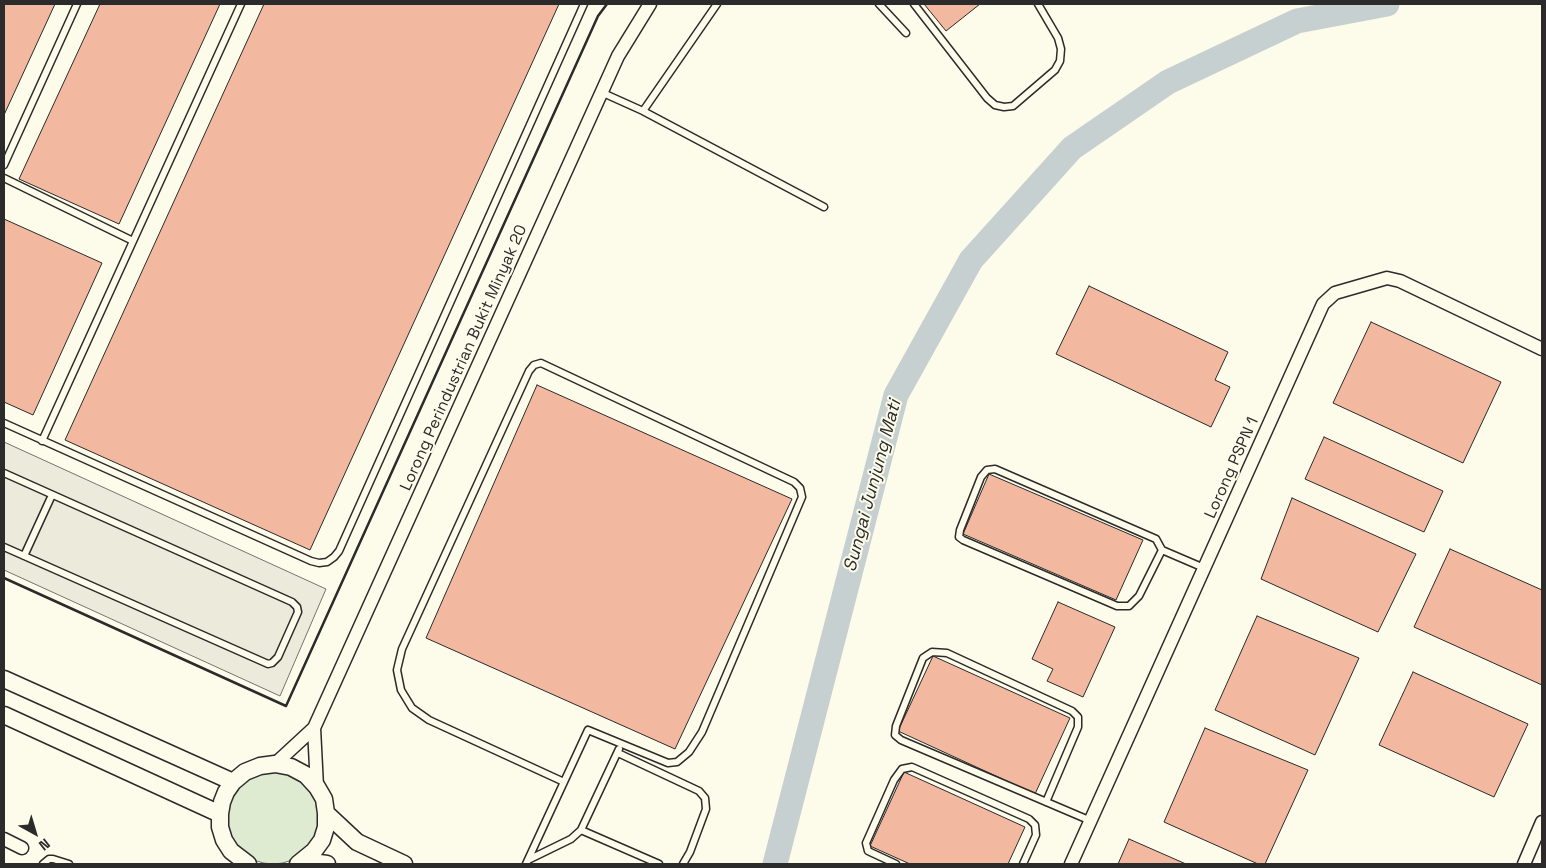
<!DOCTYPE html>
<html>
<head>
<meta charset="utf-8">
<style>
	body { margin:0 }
	#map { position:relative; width:1546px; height:868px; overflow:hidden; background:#fdfbea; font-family:"Space Grotesk",sans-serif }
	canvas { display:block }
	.frame { position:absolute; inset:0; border:5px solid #2b2b2b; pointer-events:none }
	.north { position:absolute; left:10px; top:808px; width:50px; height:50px; -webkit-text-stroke:4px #fdfbea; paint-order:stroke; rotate:141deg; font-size:14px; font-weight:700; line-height:20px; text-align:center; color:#2b2b2b }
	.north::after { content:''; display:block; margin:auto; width:18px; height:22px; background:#2b2b2b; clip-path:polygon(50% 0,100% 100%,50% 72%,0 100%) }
</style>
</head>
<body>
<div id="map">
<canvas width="1546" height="868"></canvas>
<div class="frame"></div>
<div class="north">N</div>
</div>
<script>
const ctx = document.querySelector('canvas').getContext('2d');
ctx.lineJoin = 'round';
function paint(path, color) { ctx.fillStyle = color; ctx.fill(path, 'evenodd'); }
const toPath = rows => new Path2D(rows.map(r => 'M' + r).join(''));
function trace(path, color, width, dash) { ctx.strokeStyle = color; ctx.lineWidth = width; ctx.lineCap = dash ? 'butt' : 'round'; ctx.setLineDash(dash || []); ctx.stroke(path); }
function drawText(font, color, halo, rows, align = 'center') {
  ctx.font = font + ' "Space Grotesk",sans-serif'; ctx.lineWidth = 4; ctx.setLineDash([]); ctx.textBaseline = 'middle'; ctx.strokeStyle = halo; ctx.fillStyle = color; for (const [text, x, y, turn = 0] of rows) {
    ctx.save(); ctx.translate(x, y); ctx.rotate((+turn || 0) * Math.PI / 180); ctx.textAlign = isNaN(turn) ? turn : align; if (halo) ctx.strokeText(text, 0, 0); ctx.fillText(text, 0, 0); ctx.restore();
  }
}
const green = toPath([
	'226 817a47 47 0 1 1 94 0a47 47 0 1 1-94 0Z'
]);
paint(green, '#deebd1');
trace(green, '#74746e', 1);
const parking = toPath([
	[4,442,326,589,280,696,4,570,4,442]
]);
paint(parking, '#eceadb');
trace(parking, '#74746e', 1);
trace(toPath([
	[775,864,896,395,971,260,1072,148,1168,82,1297,21,1387,4]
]), '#c7d0d0', 25);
const building = toPath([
	[4,4,55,4,4,115,4,4],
	[100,4,220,4,119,224,19,179,100,4],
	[264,4,559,4,310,550,65,440,264,4],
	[924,4,980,4,946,31,924,4],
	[4,219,102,263,33,415,4,402,4,219],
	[1089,286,1228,352,1215,380,1230,387,1211,427,1056,354,1089,286],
	[1371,322,1501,382,1463,463,1333,403,1371,322],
	[537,385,792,499,675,749,426,638,537,385],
	[1324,437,1443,491,1424,532,1305,479,1324,437],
	[989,474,1143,540,1116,600,963,534,989,474],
	[1292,498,1416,554,1378,632,1261,579,1292,498],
	[1450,549,1542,590,1542,685,1414,627,1450,549],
	[1058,602,1115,627,1083,697,1047,681,1053,669,1032,659,1058,602],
	[1257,616,1359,658,1315,755,1215,710,1257,616],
	[933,656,1070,718,1035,794,898,731,933,656],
	[1413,672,1528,724,1494,797,1379,745,1413,672],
	[1205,728,1308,770,1265,864,1258,864,1164,822,1205,728],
	[904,772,1025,827,1008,864,910,864,870,846,904,772],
	[1129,839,1186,864,1118,864,1129,839]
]);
paint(building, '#f2b8a0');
trace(building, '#2b2b2b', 1);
const service = toPath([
	[879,4,906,33],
	[914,4,987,98,995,105,1004,107,1013,106,1055,70,1060,61,1061,49,1058,38,1038,4],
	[603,93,643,111,717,4],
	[643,111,824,207],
	[4,165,77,4],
	[4,178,133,241],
	[4,423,311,561,319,563,327,562,334,557,339,551,584,4],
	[42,441,241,4],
	[4,473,292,602,297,607,298,612,278,657,272,663,268,664,4,547],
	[1162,550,1139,596,1129,606,1117,606,963,540,959,537,960,530,981,477,987,470,995,469,1156,539,1162,550,1204,568],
	[24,556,52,495],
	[618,753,699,791,705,798,706,809,690,852,683,864],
	[1046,802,1078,727,1078,717,1072,711,947,653,932,652,923,658,896,726,895,735,901,740,1091,821],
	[581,830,659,864],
	[528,860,571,839,581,830,619,749],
	[43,864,49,859,53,859,69,864],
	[526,864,588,730,668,763,677,762,689,752,702,732,802,497,800,488,794,482,541,363,534,365,529,371,402,649,397,670,401,690,412,708,429,720,564,782],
	[896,864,868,851,866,843,894,780,902,769,912,767,1029,819,1035,825,1036,835,1023,864]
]);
const minor = toPath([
	[314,728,317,787],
	[275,764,314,728,618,56,650,4],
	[4,839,22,848],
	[1071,864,1323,304,1335,293,1387,278,1400,281,1542,349],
	[1524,864,1542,822]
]);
const tertiary = toPath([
	[4,679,233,782],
	[4,715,220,814],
	[326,813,357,842,404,864],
	[304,861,327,864],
	[248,864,231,851,224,840,220,827,220,814,222,802,226,792,233,782,245,772,260,766,275,764,291,767,306,775,317,787,324,799,326,813,326,827,322,840,314,851,298,864]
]);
trace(service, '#2b2b2b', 9);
trace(minor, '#2b2b2b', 15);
trace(tertiary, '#2b2b2b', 19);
trace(service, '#fdfbea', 6);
trace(minor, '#fdfbea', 12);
trace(tertiary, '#fdfbea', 16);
trace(toPath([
	[4,578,286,706,598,16,607,4]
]), '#2b2b2b', 2.5);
drawText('16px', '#2b2b2b', '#fdfbea', [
	["Lorong Perindustrian Bukit Minyak 20",464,358,-66],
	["Lorong PSPN 1",1232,468,-66]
]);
drawText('italic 18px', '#2b2b2b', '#fdfbea', [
	["Sungai Junjung Mati",873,486,-75]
]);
</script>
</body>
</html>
